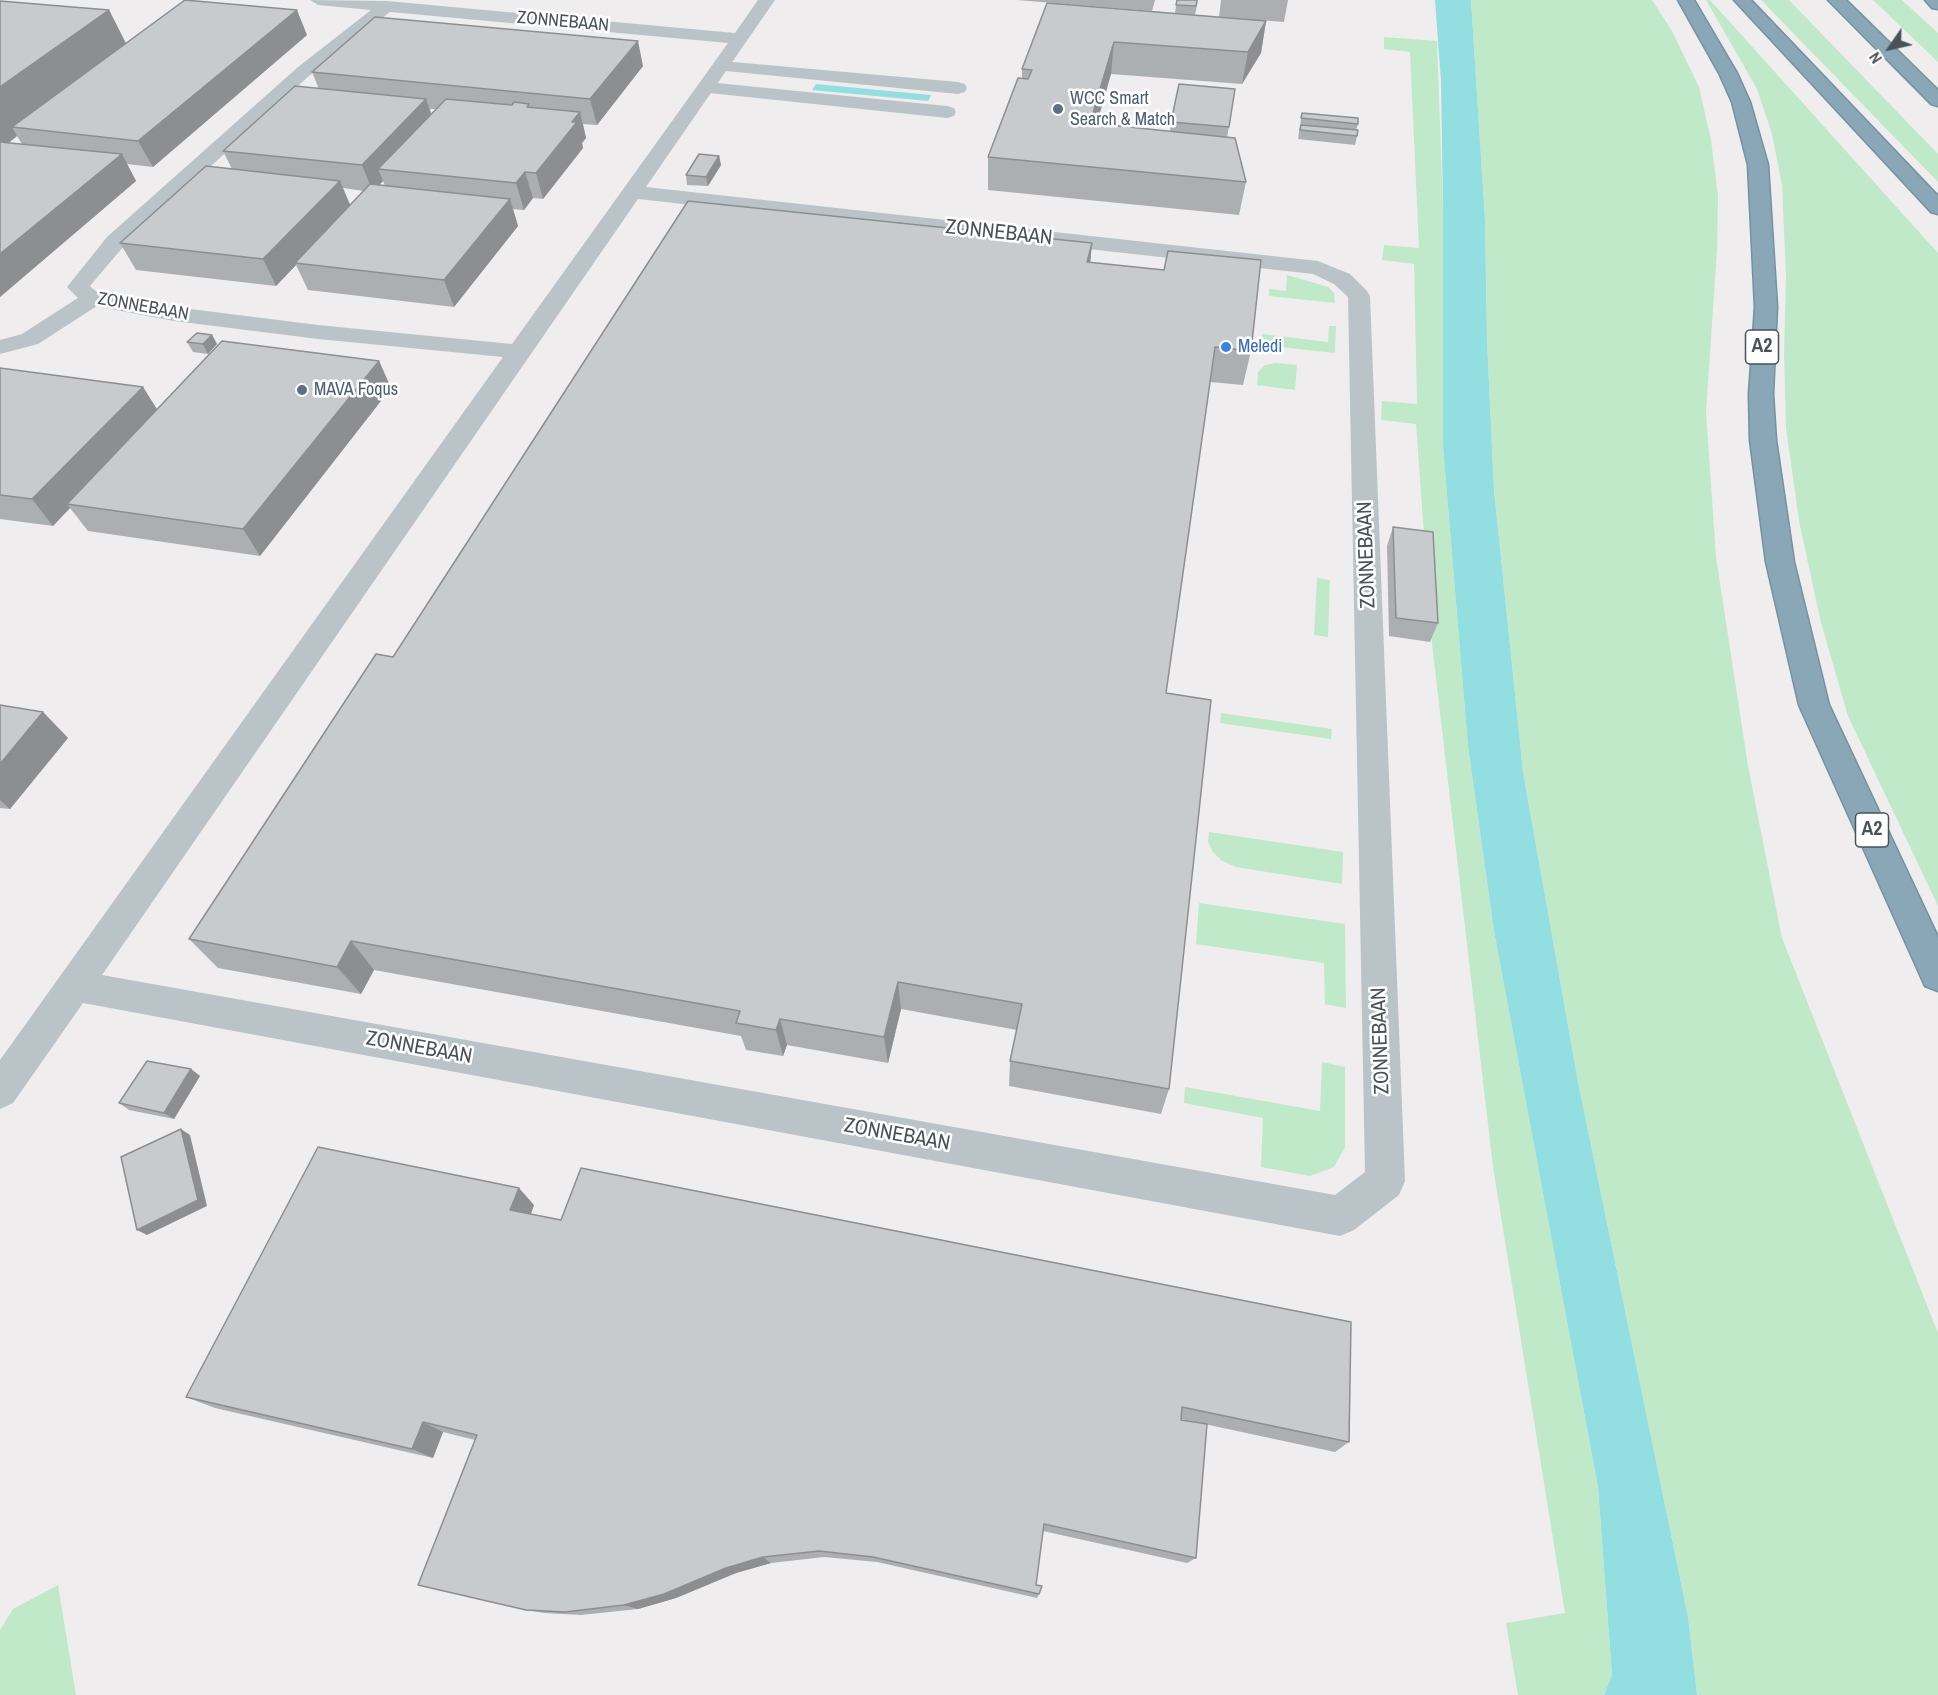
<!DOCTYPE html>
<html>
<head>
<meta charset="utf-8">
<style>
	body { margin:0 }
	#map { position:relative; width:1938px; height:1695px; overflow:hidden; background:#f0edee; font-family:"Archivo Narrow",sans-serif }
	canvas { display:block }
	.north { position:absolute; left:1860px; top:18px; width:60px; height:60px; -webkit-text-stroke:4px #fff; paint-order:stroke; rotate:236deg; font-size:16px; font-weight:700; line-height:24px; text-align:center; color:#485358 }
	.north::after { content:''; display:block; margin:auto; width:21px; height:27px; background:#485358; clip-path:polygon(50% 0,100% 100%,50% 72%,0 100%) }
</style>
</head>
<body>
<div id="map">
<canvas width="1938" height="1695"></canvas>
<div class="north">N</div>
</div>
<script>
const ctx = document.querySelector('canvas').getContext('2d');
ctx.lineJoin = 'round';
function paint(path, color) { ctx.fillStyle = color; ctx.fill(path, 'evenodd'); }
const toPath = rows => new Path2D(rows.map(r => 'M' + r).join(''));
function trace(path, color, width, dash) { ctx.strokeStyle = color; ctx.lineWidth = width; ctx.lineCap = dash ? 'butt' : 'round'; ctx.setLineDash(dash || []); ctx.stroke(path); }
function drawText(font, color, halo, rows, align = 'center') {
  ctx.font = font + ' "Archivo Narrow",sans-serif'; ctx.lineWidth = 5; ctx.setLineDash([]); ctx.textBaseline = 'middle'; ctx.strokeStyle = halo; ctx.fillStyle = color; for (const [text, x, y, turn = 0] of rows) {
    ctx.save(); ctx.translate(x, y); ctx.rotate((+turn || 0) * Math.PI / 180); ctx.textAlign = isNaN(turn) ? turn : align; if (halo) ctx.strokeText(text, 0, 0); ctx.fillText(text, 0, 0); ctx.restore();
  }
}
paint(toPath([
	[1471,0,1652,0,1672,31,1699,87,1711,140,1718,196,1717,250,1706,412,1716,557,1748,766,1782,938,1938,1333,1938,1695,1697,1695,1688,1617,1578,1082,1523,772,1494,490,1487,341,1485,220],
	[1706,0,1710,0,1938,253,1938,906,1848,716,1821,623,1799,521,1786,428,1784,354,1786,276,1782,185,1772,134,1757,89],
	[1761,0,1789,0,1938,154,1938,182],
	[1873,0,1902,0,1938,33,1938,62],
	[1384,37,1437,41,1443,209,1443,446,1468,746,1494,931,1598,1487,1612,1675,1604,1695,1518,1695,1506,1623,1565,1613,1493,1167,1432,644,1416,424,1381,420,1382,401,1417,404,1414,264,1382,260,1384,245,1419,248,1410,52,1384,49],
	[1287,275,1328,287,1334,293,1335,303,1269,296,1269,289,1286,291],
	[1329,326,1336,326,1335,353,1261,345,1262,334,1328,342],
	[1276,363,1297,365,1295,390,1257,385,1258,372,1265,365],
	[1317,578,1330,580,1328,637,1314,635],
	[1221,713,1332,729,1331,739,1220,723],
	[1209,832,1343,852,1342,884,1236,867,1222,861,1213,852,1208,842],
	[1199,903,1345,924,1346,1008,1325,1004,1324,963,1196,944],
	[1322,1062,1345,1067,1345,1147,1334,1167,1310,1176,1261,1167,1263,1118,1184,1103,1185,1087,1320,1111],
	[58,1585,76,1695,0,1695,0,1630,13,1609]
]), '#c0e9c9');
paint(toPath([
	[1435,0,1471,0,1485,220,1487,341,1494,490,1523,772,1578,1082,1688,1617,1697,1695,1604,1695,1612,1675,1598,1487,1494,931,1468,746,1443,446,1443,209,1441,81],
	[816,84,931,95,928,101,812,90]
]), '#92dee1');
const highway = toPath([
	[1678,0,1694,0,1737,73,1750,102,1768,165,1777,307,1773,394,1776,440,1794,562,1829,705,1938,937,1938,991,1925,986,1799,705,1766,562,1750,440,1749,394,1755,307,1748,165,1732,102,1719,73,1678,0],
	[1734,0,1751,0,1938,196,1938,214,1931,212,1734,0],
	[1828,0,1846,0,1938,90,1938,106,1931,104,1828,0],
	[1925,0,1938,0,1938,9,1932,8,1925,0]
]);
trace(highway, '#7592a2', 3);
paint(toPath([
	[722,61,958,82,965,84,967,88,965,92,958,94,716,70,713,66,716,62,722,61],
	[707,82,947,106,954,108,956,112,954,116,947,118,700,92,698,88,700,84,707,82],
	[92,292,100,294,103,299,100,304,38,344,0,354,0,340,22,334,84,294,92,292]
]), '#bac4c8');
paint(toPath([
	[310,0,387,1,735,33,758,0,775,0,646,187,1318,261,1350,274,1367,291,1370,296,1405,1181,1399,1195,1354,1230,1340,1236,83,1003,13,1103,0,1109,0,1060,503,357,318,339,174,321,84,304,67,287,107,237,298,67,371,10,318,5,310,0],
	[390,12,728,43,512,344,318,325,174,307,99,294,90,286,123,247,310,75,390,12],
	[638,199,1313,274,1334,284,1348,297,1365,1172,1335,1195,102,975,638,199]
]), '#bac4c8');
paint(highway, '#8aa7b7');
paint(toPath([
	[1017,0,1155,0,1152,11],
	[1177,0,1198,0,1195,15,1175,13],
	[1221,0,1288,0,1284,22,1219,17],
	[0,1,109,10,126,43,307,35,153,167,127,164,136,181,0,297],
	[17,136,22,144,9,143],
	[1047,3,1266,21,1261,53,1242,84,1111,74,1097,124,1170,131,1171,122,1235,89,1227,138,1246,182,1239,215,988,190,988,157,1022,79,1022,69],
	[643,66,597,125,583,124,586,138,582,143,583,148,543,199,533,198,524,210,513,209,518,226,454,307,308,290,296,265,276,286,136,270,120,243,232,169,223,151,319,89,312,72],
	[430,109,436,109,431,114],
	[383,181,385,186,379,185],
	[343,188,364,191,350,205],
	[1302,113,1358,124,1356,130,1357,136,1355,145,1298,139],
	[719,156,721,165,708,186,687,185,686,175],
	[1092,243,1090,262,1251,351,1243,385,1210,382,1166,693,1169,1089,1161,1114,1009,1086,1010,1061,1017,1030,901,1009,888,1063,787,1045,783,1056,746,1050,741,1036,374,970,361,994,218,968,189,939,393,657],
	[212,335,217,344,208,354,193,352,187,342],
	[379,361,391,388,260,556,88,531,70,508,53,526,0,519,0,368,143,387,157,410],
	[1393,527,1438,623,1430,642,1389,636,1387,546],
	[0,705,43,712,68,738,10,809,0,808],
	[191,1069,200,1076,174,1119,129,1110,119,1103],
	[534,1205,531,1214,1349,1442,1335,1452,1181,1419,1196,1558,1187,1563,1043,1531,1036,1585,1039,1594,1037,1598,877,1562,824,1557,771,1563,736,1573,676,1598,638,1609,581,1615,544,1613,526,1610,475,1440,443,1432,433,1458,215,1408,186,1397]
]), '#acafb1');
paint(toPath([
	[109,10,130,52,12,127,17,136,0,149,0,87],
	[297,10,307,35,153,167,138,141],
	[1266,21,1261,53,1242,84,1248,52],
	[638,41,643,66,597,125,590,99],
	[1114,42,1111,74,1087,156,1090,123],
	[426,99,435,125,378,169,383,181,373,192,362,165],
	[580,112,586,138,582,143,583,148,543,199,536,173],
	[122,154,136,181,0,297,0,254],
	[719,156,721,165,708,186,706,177],
	[525,172,533,198,524,210,516,183],
	[340,181,351,207,295,263,296,265,276,286,263,259],
	[510,199,518,226,454,307,444,280],
	[1092,243,1089,277,1087,262],
	[212,335,217,344,208,354,203,344],
	[379,361,391,388,260,556,243,529],
	[143,387,160,414,67,504,70,508,53,526,32,499],
	[43,712,68,738,10,809,0,800,0,764],
	[351,941,374,970,361,994,337,967],
	[898,982,901,1009,888,1063,884,1037],
	[780,1019,787,1045,783,1056,776,1030],
	[191,1069,200,1076,174,1119,164,1113],
	[181,1129,190,1135,207,1206,147,1235,137,1230],
	[519,1188,534,1205,526,1226,510,1210],
	[423,1422,443,1432,433,1458,412,1449],
	[763,1557,771,1563,736,1573,676,1598,638,1609,624,1605,726,1568]
]), '#8c8e90');
const building = toPath([
	[185,0,297,10,138,141,12,127,185,0],
	[1177,0,1197,0,1196,6,1176,5,1177,0],
	[0,1,109,10,0,87,0,1],
	[1047,3,1266,21,1248,52,1114,42,1090,123,1235,138,1246,182,988,157,1018,78,1028,79,1032,70,1022,69,1047,3],
	[375,17,638,41,590,99,312,72,375,17],
	[1179,84,1235,89,1229,127,1171,122,1179,84],
	[295,86,426,99,362,165,223,151,295,86],
	[446,99,512,105,514,102,529,104,527,107,580,112,572,122,577,122,536,173,525,172,516,183,378,169,446,99],
	[1302,113,1358,118,1358,124,1301,118,1302,113],
	[1301,125,1358,130,1357,136,1300,130,1301,125],
	[0,142,122,154,0,254,0,142],
	[699,154,719,156,706,177,686,175,699,154],
	[206,166,340,181,263,259,120,243,206,166],
	[370,184,510,199,444,280,295,263,370,184],
	[688,201,1092,243,1087,262,1164,270,1168,251,1261,260,1251,351,1215,347,1166,693,1211,700,1169,1089,1010,1061,1022,1004,898,982,884,1037,780,1019,776,1030,736,1023,740,1011,351,941,337,967,189,939,376,654,393,657,688,201],
	[197,333,212,335,203,344,187,342,197,333],
	[222,341,379,361,243,529,67,504,222,341],
	[0,368,143,387,32,499,0,495,0,368],
	[1393,527,1433,532,1438,623,1396,618,1393,527],
	[0,705,43,712,0,764,0,705],
	[147,1061,191,1069,164,1113,119,1103,147,1061],
	[181,1129,198,1200,137,1230,121,1157,181,1129],
	[318,1147,519,1188,510,1210,561,1220,581,1168,1351,1322,1349,1442,1182,1407,1181,1420,1207,1424,1196,1558,1044,1524,1036,1585,1042,1586,1039,1594,873,1557,819,1551,763,1557,726,1568,664,1594,624,1605,565,1612,526,1610,418,1585,477,1435,423,1422,412,1449,186,1397,318,1147]
]);
paint(building, '#c8cbce');
trace(building, '#8c8e90', 1.5);
for (const [x, y, r, color] of [
	[1058,109,6,"#5c6f8a"],
	[1226,347,6,"#3f7fe0"],
	[302,390,6,"#5c6f8a"]
]) { const dot = new Path2D(); dot.arc(x, y, r, 0, 2 * Math.PI); ctx.fillStyle = color; ctx.fill(dot); trace(dot, '#fff', 2); }
drawText('18px', '#485358', '#fff', [
	["ZONNEBAAN",563,22,5],
	["ZONNEBAAN",143,307,10]
]);
drawText('18px', '#4e5e75', '#fff', [
	["WCC Smart",1070,99],
	["Search & Match",1070,120],
	["MAVA Foqus",314,390]
], 'left');
drawText('18px', '#366cbe', '#fff', [
	["Meledi",1238,347]
], 'left');
for (const [x, y, w] of [
	[1762,347,33],
	[1872,830,33]
]) { const box = new Path2D(); box.roundRect(x - w / 2, y - 17, w, 34, 4.5); ctx.fillStyle = '#fff'; ctx.fill(box); trace(box, '#485358', 1.5); }
drawText('bold 20px', '#485358', null, [
	["A2",1762,347],
	["A2",1872,830]
]);
drawText('21px', '#485358', '#fff', [
	["ZONNEBAAN",999,233,6],
	["ZONNEBAAN",1367,555,-92],
	["ZONNEBAAN",1381,1041,-92],
	["ZONNEBAAN",419,1048,10],
	["ZONNEBAAN",897,1135,10]
]);
</script>
</body>
</html>
